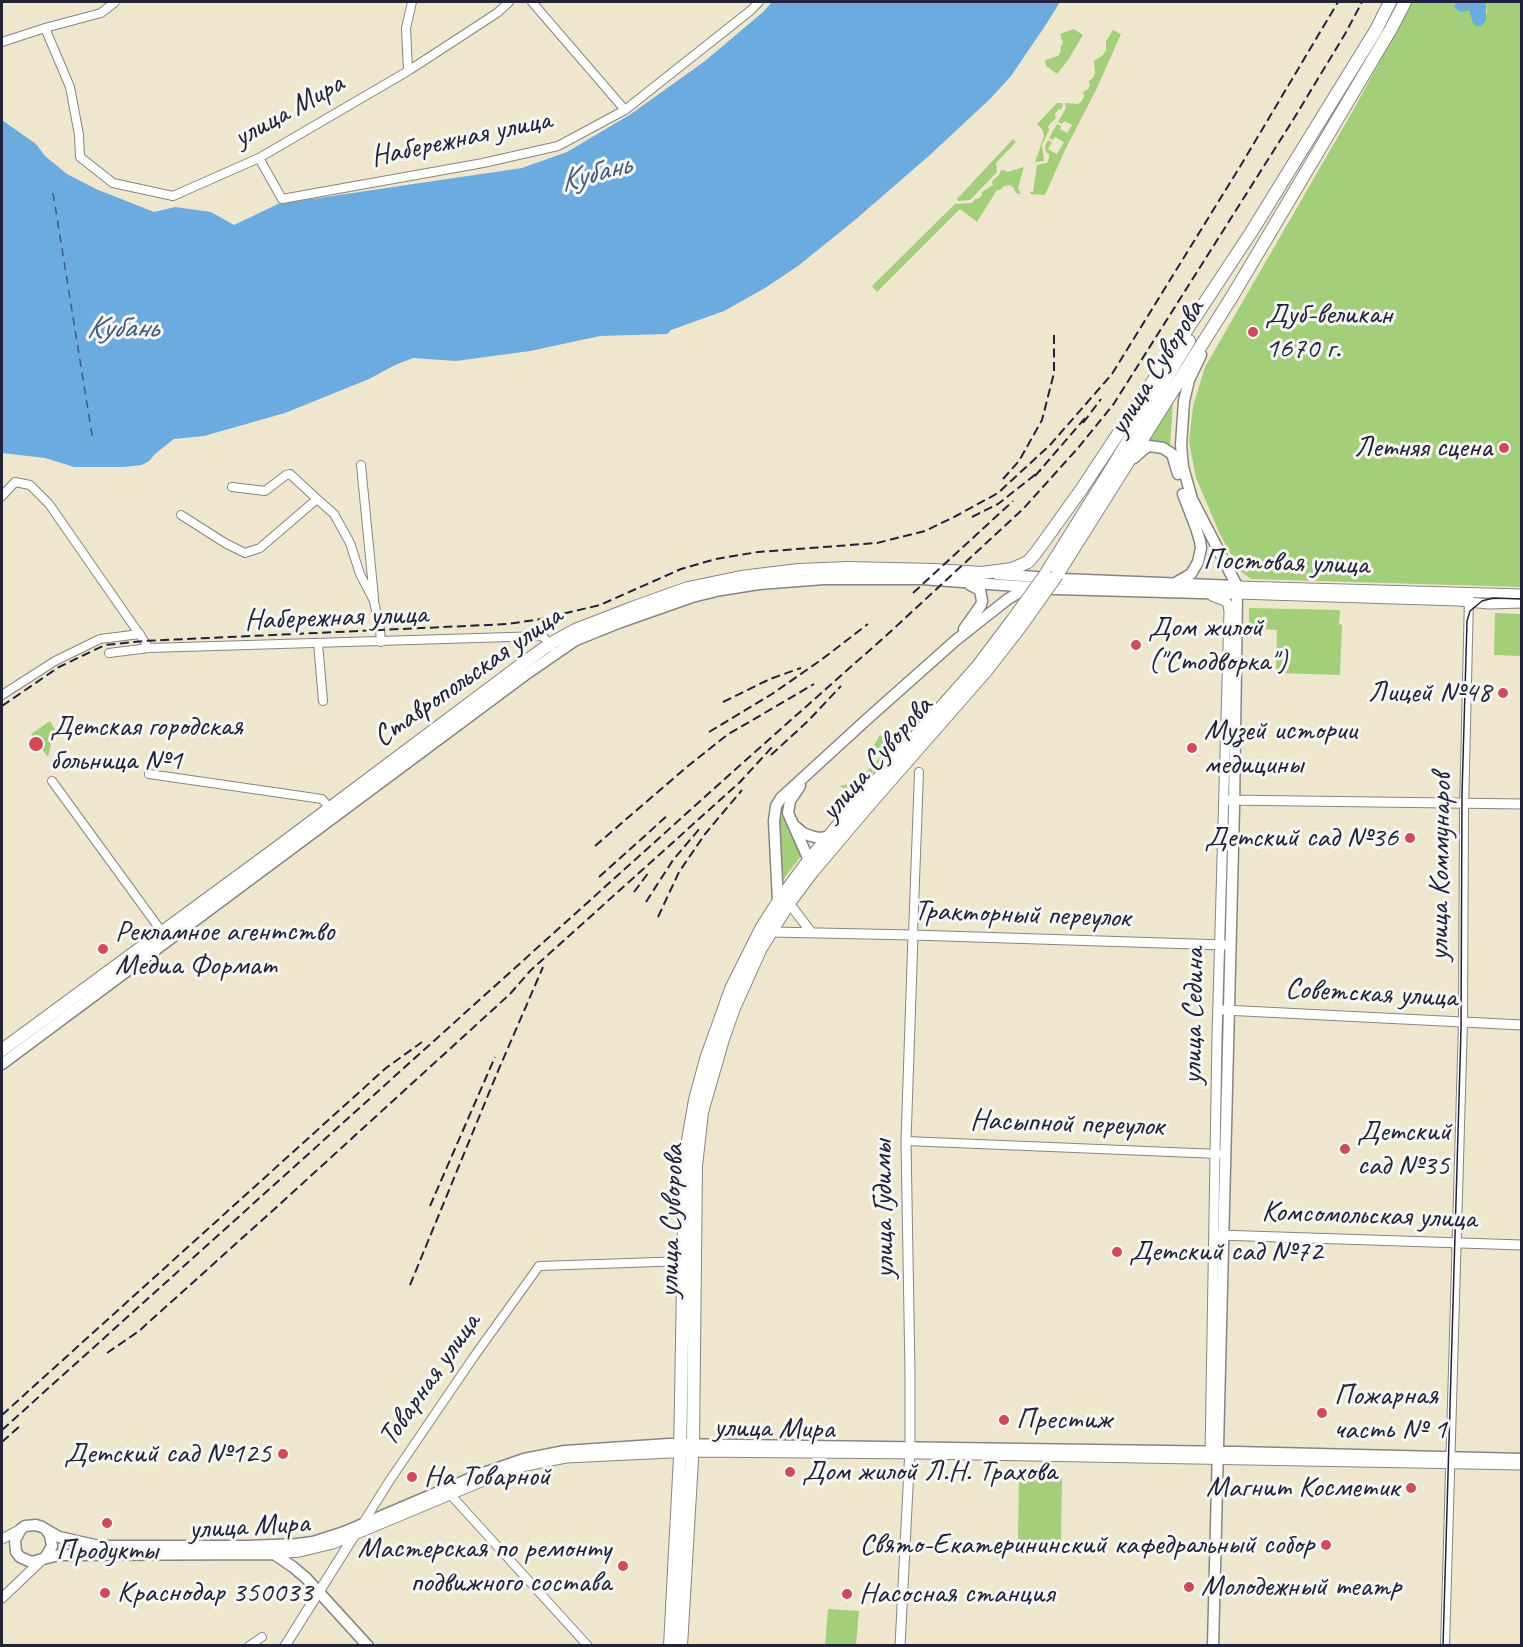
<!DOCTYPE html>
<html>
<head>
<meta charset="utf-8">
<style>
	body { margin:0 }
	#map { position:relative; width:1523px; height:1647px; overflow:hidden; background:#eee7ce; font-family:Caveat,sans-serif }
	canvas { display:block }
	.frame { position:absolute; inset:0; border:3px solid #22223b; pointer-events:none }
</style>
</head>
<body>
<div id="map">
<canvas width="1523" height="1647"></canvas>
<div class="frame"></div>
</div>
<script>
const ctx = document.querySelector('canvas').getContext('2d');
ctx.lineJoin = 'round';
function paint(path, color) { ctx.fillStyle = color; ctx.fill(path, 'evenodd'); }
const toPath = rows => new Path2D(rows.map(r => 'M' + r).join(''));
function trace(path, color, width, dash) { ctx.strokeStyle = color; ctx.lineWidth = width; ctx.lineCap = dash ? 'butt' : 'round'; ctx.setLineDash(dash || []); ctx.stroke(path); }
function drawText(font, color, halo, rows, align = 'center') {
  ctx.font = font + ' Caveat,sans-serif'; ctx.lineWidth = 6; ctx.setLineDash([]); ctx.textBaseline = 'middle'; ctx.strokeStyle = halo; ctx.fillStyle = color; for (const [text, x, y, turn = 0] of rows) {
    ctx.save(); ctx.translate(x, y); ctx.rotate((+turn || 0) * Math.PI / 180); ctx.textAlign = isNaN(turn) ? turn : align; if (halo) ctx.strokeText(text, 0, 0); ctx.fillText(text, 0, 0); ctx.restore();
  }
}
paint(toPath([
	[1412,2,1455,2,1453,3,1469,10,1472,21,1487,13,1486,2,1521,2,1521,587,1251,579,1239,570,1219,532,1196,478,1189,442,1193,406,1205,367,1355,107],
	[1074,29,1083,35,1068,60,1057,74,1046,66,1045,60,1058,56,1061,51,1060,48,1063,43,1060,34],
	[1113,30,1121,34,1096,90,1065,150,1045,195,1030,194,1030,192,1033,192,1037,165,1047,163,1049,158,1049,154,1046,152,1045,146,1048,140,1052,142,1048,149,1057,154,1064,142,1055,137,1053,140,1049,138,1057,124,1061,126,1060,129,1067,133,1072,125,1064,121,1062,124,1058,122,1066,108,1065,103,1078,104,1082,101,1084,96,1083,92,1088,89,1090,85,1089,81,1093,78,1095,73,1094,61,1103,55,1106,50,1106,41],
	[1057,103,1062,103,1063,106,1061,109,1058,110,1055,114,1056,118,1048,126,1049,130,1042,145,1044,161,1035,162,1044,136,1042,129,1037,124],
	[1013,139,1016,142,996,163,997,172,970,200,958,201,957,199],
	[1024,167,1018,188,1021,194,1016,193,1014,188,1009,185,1004,186,1000,190,997,190,977,222,960,209,877,292,872,286,955,204,972,203,975,199,978,199,982,195,982,192,993,185,992,181,1000,174,1000,171,1004,170,1007,172],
	[1173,402,1170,447,1147,443],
	[1249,608,1340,610,1339,624,1342,625,1340,675,1276,673,1277,630,1249,628],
	[1495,613,1521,614,1521,656,1494,655],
	[50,721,55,729,48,757,31,734],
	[899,729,904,738,852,795,840,786,857,782,883,754,874,745,880,735,889,741],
	[780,816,783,817,788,828,801,856,783,880,779,841],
	[1019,1477,1062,1478,1061,1541,1018,1541],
	[828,1609,859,1611,856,1645,825,1645]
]), '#a3ce7a');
paint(toPath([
	[772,2,1060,2,1045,26,1011,76,991,98,931,154,855,220,798,266,765,288,724,311,671,330,667,334,600,336,530,351,456,361,413,358,395,365,369,379,285,413,204,436,174,439,155,454,149,461,142,465,124,467,74,467,45,458,2,453,2,120,36,144,45,156,67,174,96,189,154,212,175,207,211,212,234,225,278,204,522,168,567,152,631,114,705,61,763,12],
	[1455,2,1486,2,1486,21,1481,26,1475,26,1472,21,1469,10,1460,12,1454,7]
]), '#6cabdf');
trace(toPath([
	[53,193,93,441]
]), '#40597d', 1.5, [8, 6]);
const minor = toPath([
	[532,2,625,110],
	[45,28,70,87,79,135,80,157,113,183,173,196,259,158,408,71,497,13,509,2],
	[2,42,45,28,101,13,115,2],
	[408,71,406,28,412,2],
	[259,158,282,199,483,163,558,146,625,110,750,11,759,2],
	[361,465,374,598],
	[232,487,265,491,286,475,290,474,317,499],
	[2,496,15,482,30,485,49,504,149,648],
	[181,515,225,543,245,553,260,548,317,499,334,514,350,543,360,574,374,601,380,630,381,642],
	[318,643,323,701],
	[109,653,149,648,543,636,551,647],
	[2,695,55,661,100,639,140,634],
	[149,774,322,799,332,811],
	[52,781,162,932],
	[913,935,919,772],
	[906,1141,1219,1154],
	[448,1492,588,1646],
	[363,1523,390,1480,473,1358,539,1266,687,1261],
	[249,1646,262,1637],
	[1445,1646,1463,1022,1464,811,1469,597]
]);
const tertiary = toPath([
	[1237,586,1522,594],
	[1237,594,1458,601,1489,604,1522,603],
	[1227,800,1522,804],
	[789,903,811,932],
	[771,932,913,935,1225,945],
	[1224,1010,1522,1025],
	[1218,1235,1522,1245],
	[1210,1456,1217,1036,1229,612,1228,604,1225,601,1212,596],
	[2,1539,21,1529],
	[274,1554,300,1552,333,1544,493,1477,526,1466,566,1458,692,1452,922,1454,1522,1465],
	[2,1598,43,1559],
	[285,1646,354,1536],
	[900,1646,910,1448,910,1373,906,1141,913,935]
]);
const secondary = toPath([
	[1201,355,1189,380,1184,401,1181,445,1183,467,1192,499,1237,586,1237,594,1234,808,1213,1646],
	[1134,458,1144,449,1149,446,1163,448,1172,454,1178,474],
	[997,574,1061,579,1237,586],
	[1177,582,1191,574,1198,562,1201,548,1200,541,1196,528,1183,494],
	[964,629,981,605,982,601,980,590,970,585],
	[800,786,790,801,788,813,812,867],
	[796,827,803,833,811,836,819,838,828,837],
	[778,902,774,821,776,806,781,798,865,721,956,640,1008,599,1028,587],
	[2,1064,525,675,576,640,618,623,692,597,721,590,759,584,824,579,922,579,1056,589,1237,594],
	[43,1559,47,1555,52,1546,50,1535,47,1531],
	[368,1646,306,1578,293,1567,274,1554,59,1555,31,1562,20,1557,16,1552,15,1540,21,1529,25,1526,36,1525,42,1527,59,1537,99,1546,248,1546,297,1544,313,1542,344,1532,478,1475,524,1459,565,1451,669,1444,1236,1452,1522,1459]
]);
const primary = toPath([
	[1045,575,1110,471,1189,341],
	[1057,575,1233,295,1391,29,1405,2],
	[2,1050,282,844,518,667,550,644,575,630,632,608,688,588,741,577,799,570,848,568,935,570,982,573,1012,569,1028,562,1035,554,1081,490,1252,231,1376,30,1390,2],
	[670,1646,680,1457,685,1167,688,1140,695,1100,706,1059,731,989,762,927,778,902,809,860,860,799],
	[681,1646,693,1443,696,1166,702,1112,723,1039,734,1008,761,948,789,903,813,871,868,806]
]);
trace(minor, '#888484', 10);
trace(tertiary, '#888484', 11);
trace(secondary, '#888484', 13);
trace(primary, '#888484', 14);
trace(minor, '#fff', 8);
trace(tertiary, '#fff', 9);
trace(secondary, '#fff', 10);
trace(primary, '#fff', 12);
trace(toPath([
	[1443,1646,1461,1030,1462,794,1467,621,1470,611,1482,601,1493,598,1522,599]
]), '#22223b', 1.5);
trace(toPath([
	[1083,423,1101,399],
	[1035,476,1086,417],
	[1003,479,1019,461,1042,420,1054,373,1054,334],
	[972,517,998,504,1041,470],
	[913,593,1013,501],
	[723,702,770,679,801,668],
	[2,706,59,667,105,645,144,641,508,624,541,619,600,605,681,569,716,559,758,552,877,543,925,531,956,516,998,493,1050,445,1112,374,1241,165,1338,2],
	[709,732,772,694,821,660,868,624],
	[771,755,808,721,841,686],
	[595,846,688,766,727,735,814,684],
	[599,877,668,815],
	[634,892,649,872],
	[646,902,673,860,701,827],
	[658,917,679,872,705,834,742,790],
	[430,1206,495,1057],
	[410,1285,498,1071,543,967],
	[107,1353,139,1331,280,1204,510,994,530,971,740,782,774,745],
	[2,1415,386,1068,422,1042],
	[2,1430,738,767,889,633,1023,509,1078,448,1113,405,1293,120,1345,34,1362,2],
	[2,1442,20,1426]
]), '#22223b', 2, [9, 4.5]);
const primaryBridge = toPath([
	[860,799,977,667,1014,618,1045,575],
	[868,806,986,671,1021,626,1057,575]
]);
trace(primaryBridge, '#888484', 14, []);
trace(primaryBridge, '#fff', 12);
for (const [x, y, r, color] of [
	[1253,332,6,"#d1495b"],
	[1504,448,6,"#d1495b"],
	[1136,645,6,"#d1495b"],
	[1503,693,6,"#d1495b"],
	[36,744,8,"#d1495b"],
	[1192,748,6,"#d1495b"],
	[1410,838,6,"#d1495b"],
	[103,949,6,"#d1495b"],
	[1345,1149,6,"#d1495b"],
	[1117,1252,6,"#d1495b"],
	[1322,1413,6,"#d1495b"],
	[1004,1420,6,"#d1495b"],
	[283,1454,6,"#d1495b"],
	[790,1472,6,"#d1495b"],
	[412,1477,6,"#d1495b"],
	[1411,1488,6,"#d1495b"],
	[107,1523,6,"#d1495b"],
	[1326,1545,6,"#d1495b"],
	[623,1566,6,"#d1495b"],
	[1189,1587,6,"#d1495b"],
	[105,1593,6,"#d1495b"],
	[847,1594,6,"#d1495b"]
]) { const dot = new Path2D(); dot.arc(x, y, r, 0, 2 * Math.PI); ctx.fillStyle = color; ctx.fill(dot); trace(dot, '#f6f6f2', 2); }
drawText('30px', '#22223b', '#f6f6f2', [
	["улица Мира",289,111,-29],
	["Набережная улица",461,139,-12],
	["улица Суворова",1157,368,-58],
	["Постовая улица",1286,563,2],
	["Набережная улица",336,618,-2],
	["Ставропольская улица",468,677,-35],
	["улица Суворова",877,759,-49],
	["улица Коммунаров",1441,867,-89],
	["Тракторный переулок",1022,915,2],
	["Советская улица",1371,994,3],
	["улица Седина",1194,1016,-89],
	["Насыпной переулок",1067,1124,2],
	["улица Гудимы",884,1209,-91],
	["Комсомольская улица",1369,1216,2],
	["улица Суворова",672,1221,-88],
	["Товарная улица",430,1380,-55],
	["улица Мира",774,1429,1],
	["улица Мира",249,1527,-3]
]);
drawText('30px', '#22223b', '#f6f6f2', [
	["Дуб-великан",1265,315],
	["1670 г.",1265,349],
	["Летняя сцена",1492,448,"right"],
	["Дом жилой",1148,628],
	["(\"Стодворка\")",1148,662],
	["Лицей №48",1491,693,"right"],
	["Детская городская",50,727],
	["больница №1",50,761],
	["Музей истории",1204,731],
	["медицины",1204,765],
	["Детский сад №36",1398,838,"right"],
	["Рекламное агентство",115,932],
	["Медиа Формат",115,966],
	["Детский",1357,1132],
	["сад №35",1357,1166],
	["Детский сад №72",1129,1252],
	["Пожарная",1334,1396],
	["часть № 1",1334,1430],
	["Престиж",1016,1420],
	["Детский сад №125",271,1454,"right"],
	["Дом жилой Л.Н. Трахова",802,1472],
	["На Товарной",424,1477],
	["Магнит Косметик",1399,1488,"right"],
	["Свято-Екатерининский кафедральный собор",1314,1545,"right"],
	["Мастерская по ремонту",611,1549,"right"],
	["подвижного состава",611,1583,"right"],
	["Продукты",107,1551,"center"],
	["Молодежный театр",1201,1587],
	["Краснодар 350033",117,1593],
	["Насосная станция",859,1594]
], 'left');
drawText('italic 32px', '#40597d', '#f6f6f2', [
	["Кубань",595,174,-15],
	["Кубань",122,329]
]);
</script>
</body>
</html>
